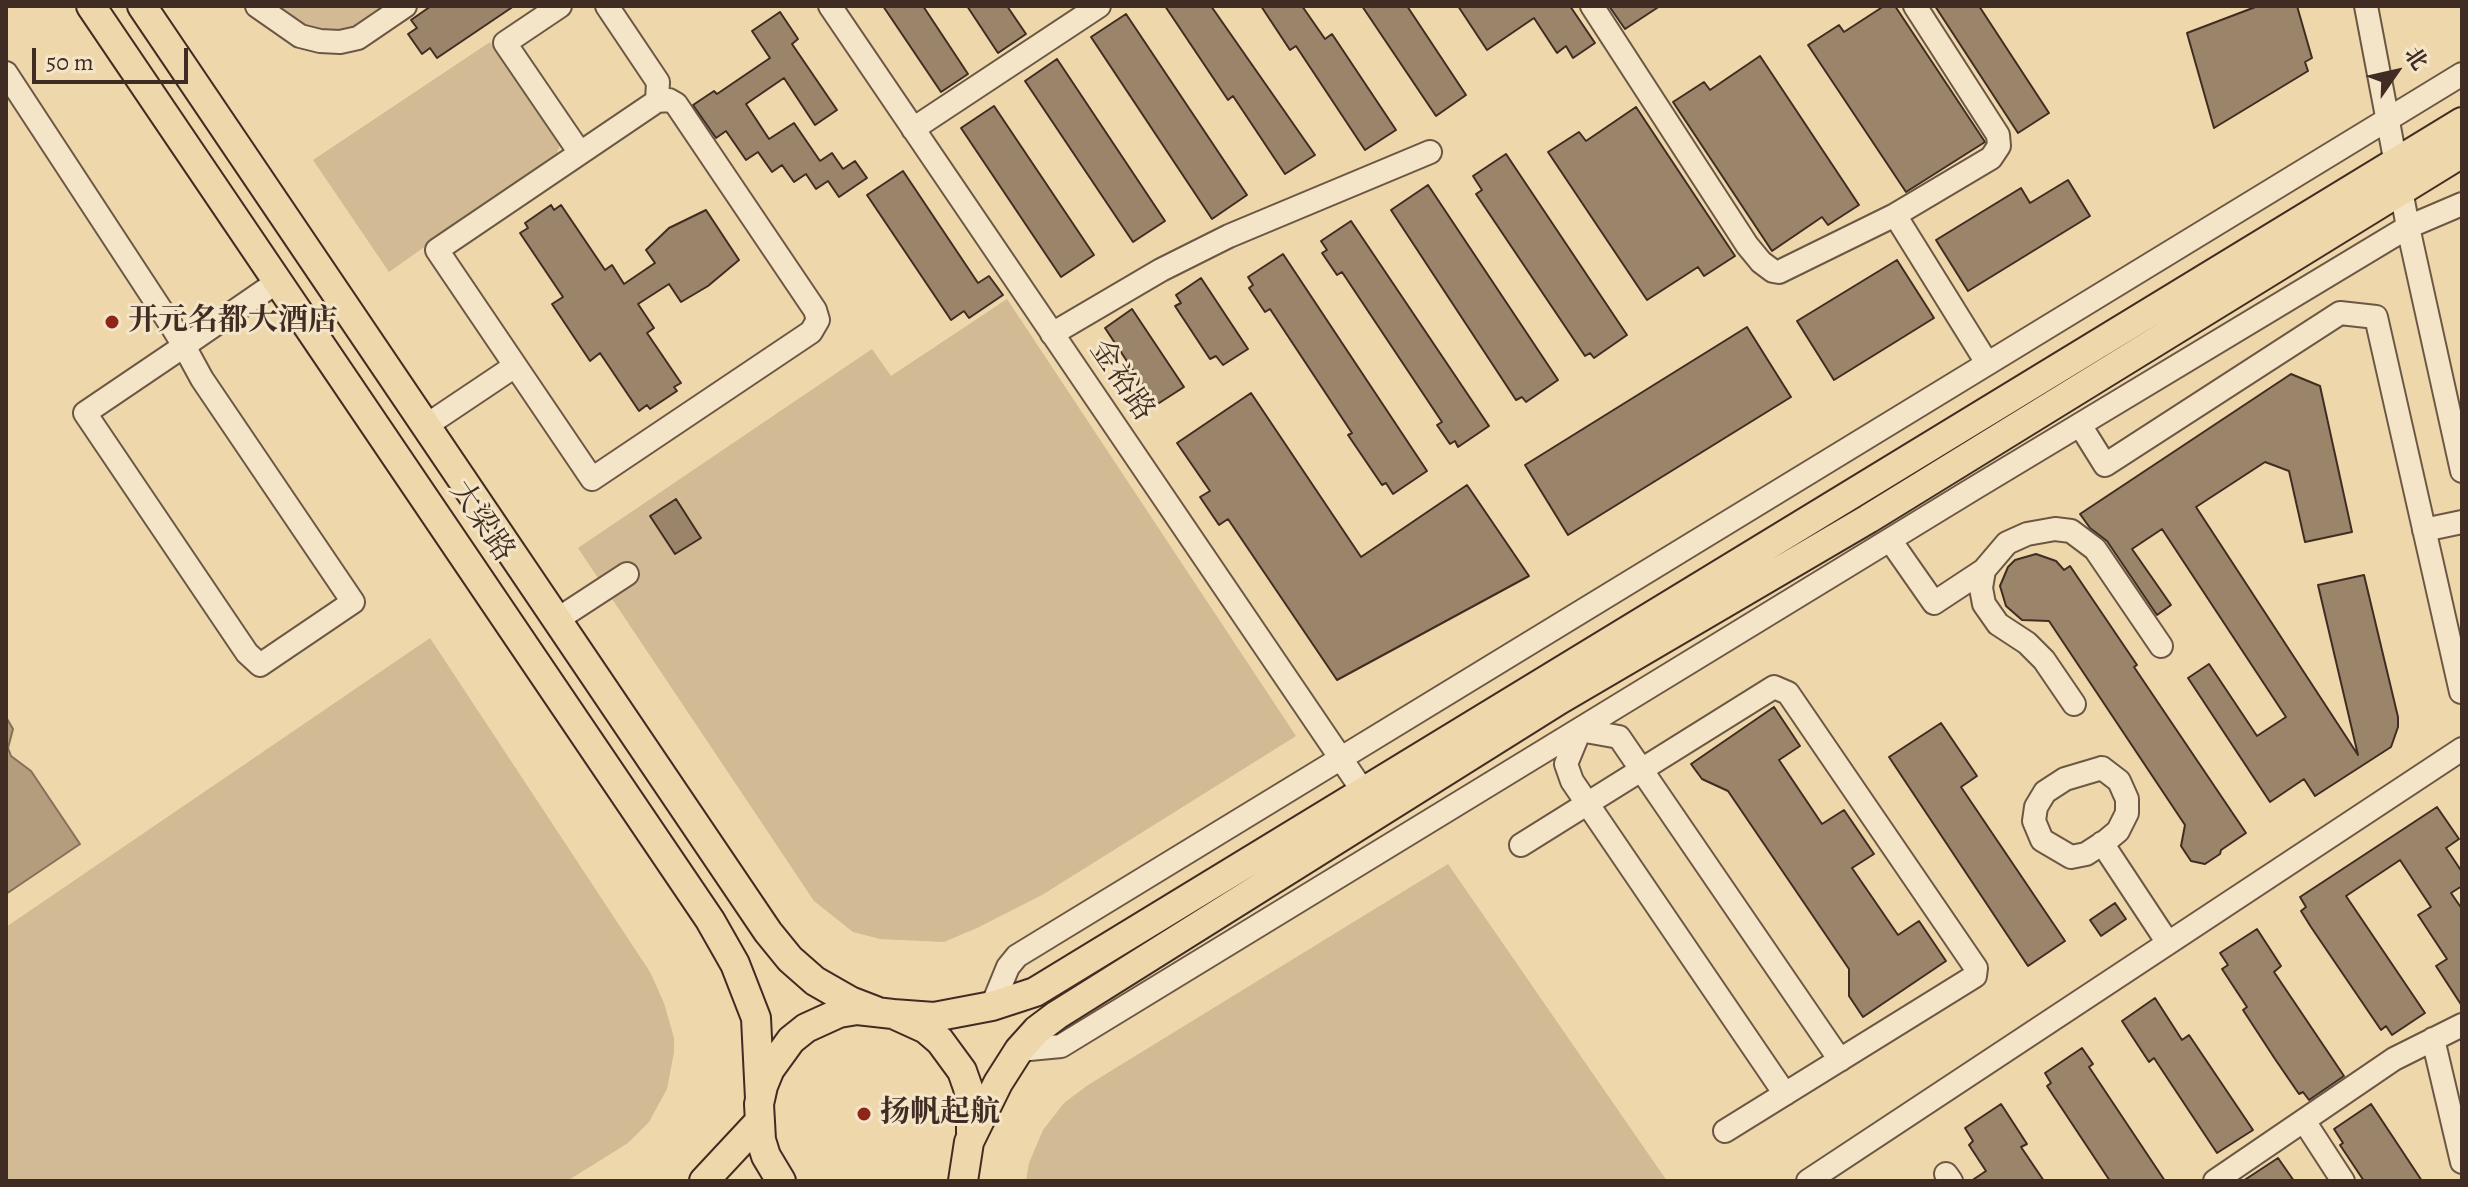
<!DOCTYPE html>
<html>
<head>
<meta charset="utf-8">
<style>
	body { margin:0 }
	#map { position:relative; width:2468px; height:1187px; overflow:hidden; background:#eed7ab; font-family:Alegreya,"Noto Serif SC",serif }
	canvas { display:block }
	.frame { position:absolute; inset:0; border:8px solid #412c23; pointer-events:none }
	.north { position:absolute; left:2356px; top:32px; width:80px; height:80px; -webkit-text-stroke:6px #f4e5c8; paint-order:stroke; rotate:56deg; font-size:22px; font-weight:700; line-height:32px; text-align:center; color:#412c23 }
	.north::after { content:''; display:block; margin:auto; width:28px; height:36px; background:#412c23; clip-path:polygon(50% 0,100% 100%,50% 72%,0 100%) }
	.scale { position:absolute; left:32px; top:48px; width:156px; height:36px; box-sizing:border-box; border:4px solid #412c23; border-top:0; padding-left:10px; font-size:24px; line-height:28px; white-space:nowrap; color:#412c23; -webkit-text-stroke:6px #f4e5c8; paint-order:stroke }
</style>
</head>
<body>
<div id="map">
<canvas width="2468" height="1187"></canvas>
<div class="frame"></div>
<div class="north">北</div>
<div class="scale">50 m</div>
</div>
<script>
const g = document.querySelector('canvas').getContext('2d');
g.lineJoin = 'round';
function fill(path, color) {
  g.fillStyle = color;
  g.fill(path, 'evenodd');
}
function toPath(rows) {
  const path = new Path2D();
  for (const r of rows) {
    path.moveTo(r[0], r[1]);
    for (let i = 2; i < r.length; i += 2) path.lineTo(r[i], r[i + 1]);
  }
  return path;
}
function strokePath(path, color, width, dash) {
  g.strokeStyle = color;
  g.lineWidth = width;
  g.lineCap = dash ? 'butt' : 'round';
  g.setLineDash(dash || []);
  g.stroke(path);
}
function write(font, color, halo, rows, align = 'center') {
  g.font = font + ' Alegreya,"Noto Serif SC",serif';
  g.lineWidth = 6;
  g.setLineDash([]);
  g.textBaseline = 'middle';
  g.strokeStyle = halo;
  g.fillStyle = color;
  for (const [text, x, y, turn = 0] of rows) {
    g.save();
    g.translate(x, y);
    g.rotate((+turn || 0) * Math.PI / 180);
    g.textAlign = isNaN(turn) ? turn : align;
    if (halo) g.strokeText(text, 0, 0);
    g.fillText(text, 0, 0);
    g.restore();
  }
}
const green = toPath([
	[270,6,393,6,366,26,322,36],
	[490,42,560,145,557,153,389,272,313,160],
	[1007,299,1296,736,1042,895,977,928,944,942,880,939,853,932,814,901,578,548,872,349,891,376],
	[430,638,650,972,664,1003,674,1038,674,1052,667,1089,649,1122,628,1143,567,1181,6,1181,6,927],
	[1448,864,1667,1181,1026,1181,1029,1163,1043,1130,1064,1103,1088,1085]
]);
const water = toPath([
	[6,717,13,729,8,748,11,756,31,771,80,844,6,894,6,717]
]);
const building = toPath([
	[431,6,514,6,437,58,430,48,422,54,408,34,417,28,411,20,431,6],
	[883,6,923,6,968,74,941,92,883,6],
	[967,6,1007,6,1026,34,998,53,967,6],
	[1165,6,1211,6,1315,155,1285,174,1233,96,1228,100,1165,6],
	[1261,6,1302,6,1325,39,1332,34,1396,130,1365,150,1296,46,1290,50,1261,6],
	[1362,6,1407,6,1466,95,1436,116,1362,6],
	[1458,6,1570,6,1595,43,1573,58,1566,46,1557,53,1534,18,1487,50,1458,6],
	[1609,6,1660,6,1625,29,1609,6],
	[1884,6,1895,6,1985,142,1906,192,1808,45,1839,25,1844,32,1884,6],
	[1935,6,1979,6,2049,113,2018,133,1935,6],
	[2258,6,2297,6,2312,58,2305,62,2308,71,2214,128,2187,33,2258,6],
	[780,12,798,39,792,44,837,110,815,125,784,78,746,104,769,139,794,123,820,161,832,153,843,169,855,161,867,178,839,197,828,181,816,189,806,174,794,182,782,165,772,172,758,152,746,160,726,131,716,138,693,105,714,91,717,94,770,58,752,31,780,12],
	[1126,14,1247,195,1212,219,1091,37,1126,14],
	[1760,56,1859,205,1828,225,1822,217,1772,251,1673,102,1704,82,1710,90,1760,56],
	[1057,59,1165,221,1133,242,1025,81,1057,59],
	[994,106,1094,255,1061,277,961,128,994,106],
	[1636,107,1735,256,1704,276,1698,267,1647,300,1548,152,1579,132,1586,141,1636,107],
	[1506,154,1627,335,1594,358,1590,353,1585,356,1476,194,1482,190,1473,176,1506,154],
	[903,171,978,283,989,276,1003,295,969,318,964,311,951,320,867,195,903,171],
	[2068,180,2090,216,1968,291,1936,240,2021,188,2030,203,2068,180],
	[1428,185,1558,380,1526,402,1522,397,1516,400,1391,210,1428,185],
	[551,205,554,210,561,205,605,270,612,265,624,284,655,263,646,250,669,228,706,210,739,260,708,286,681,302,669,284,638,304,654,328,647,333,681,383,674,387,677,391,650,409,647,405,639,411,600,353,590,361,552,304,563,297,520,233,528,228,525,223,551,205],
	[1351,221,1489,426,1458,447,1455,441,1450,444,1437,425,1442,422,1342,272,1337,275,1322,253,1327,250,1321,241,1351,221],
	[1283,254,1427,471,1393,494,1386,483,1382,485,1348,435,1352,433,1270,309,1265,312,1249,288,1253,285,1248,277,1283,254],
	[1897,260,1934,318,1834,380,1797,321,1897,260],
	[1201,278,1248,349,1223,365,1216,356,1210,359,1175,306,1181,303,1176,295,1201,278],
	[1132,309,1184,387,1156,405,1105,328,1132,309],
	[1747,327,1791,397,1568,535,1525,465,1747,327],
	[2291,374,2320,386,2352,532,2305,542,2289,471,2265,462,2196,507,2358,755,2318,585,2364,575,2398,717,2398,727,2391,747,2315,796,2304,779,2270,802,2188,678,2209,664,2257,736,2286,717,2162,529,2132,549,2171,605,2157,615,2107,541,2090,528,2080,514,2291,374],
	[1251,393,1361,557,1467,485,1529,576,1337,680,1228,519,1219,525,1200,497,1210,491,1177,443,1251,393],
	[676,499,701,538,675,554,650,516,676,499],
	[2036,554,2056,561,2064,570,2070,566,2137,665,2134,667,2246,833,2221,850,2220,854,2205,864,2191,861,2181,846,2185,825,2049,621,2022,620,2006,606,2000,586,2008,567,2015,560,2036,554],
	[1774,707,1800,746,1779,760,1822,824,1844,810,1874,854,1852,868,1898,935,1919,921,1946,961,1863,1017,1849,996,1849,969,1728,791,1702,779,1691,764,1774,707],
	[1941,723,1977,776,1961,787,2065,941,2028,966,1889,757,1941,723],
	[2437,807,2459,839,2446,848,2462,872,2462,886,2451,893,2462,909,2462,1006,2436,966,2447,959,2418,915,2431,907,2400,860,2346,896,2425,1013,2392,1035,2386,1026,2381,1030,2311,927,2301,911,2306,907,2300,897,2437,807],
	[2115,903,2126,919,2101,936,2090,920,2115,903],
	[2257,929,2281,966,2274,972,2344,1076,2309,1100,2303,1092,2299,1094,2275,1059,2243,1010,2247,1007,2222,969,2228,965,2220,953,2257,929],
	[2155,998,2182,1040,2189,1035,2253,1130,2217,1153,2154,1058,2149,1062,2122,1021,2155,998],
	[2082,1048,2093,1064,2089,1067,2165,1181,2110,1181,2047,1086,2051,1083,2045,1073,2082,1048],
	[2001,1104,2027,1144,2021,1147,2044,1181,1971,1181,1986,1171,1969,1145,1973,1141,1965,1128,2001,1104],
	[2371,1104,2422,1181,2364,1181,2340,1145,2343,1143,2334,1129,2371,1104],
	[2278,1158,2294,1181,2243,1181,2278,1158]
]);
const minor = toPath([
	[257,6,300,36,320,41,340,42,358,38,405,6],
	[560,6,505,43,580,153],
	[607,6,658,82,657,101],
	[830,6,1363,791],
	[1592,6,1747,245,1761,262,1773,271,1779,272,1895,215,1991,158,1999,146,1998,135,1915,6],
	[2366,6,2408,227,2462,471],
	[6,73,173,328,184,346,202,379,353,602,260,665,247,653,85,413,184,346,277,282],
	[669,100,676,104,815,310,818,320,811,332,592,479,437,250,657,101,669,100],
	[913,129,1099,6],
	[1895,215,1987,363],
	[1052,334,1161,270,1229,236,1430,152],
	[427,425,515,366],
	[2080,425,2105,465,2340,313,2376,317,2461,692],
	[2424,530,2462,522],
	[1890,540,1934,603,1984,570,2007,543,2027,534,2055,529,2071,531,2095,549,2161,646],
	[1984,570,1981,588,1984,604,1998,624,2027,643,2044,660,2074,704],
	[558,619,627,574],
	[2102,768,2119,781,2127,799,2127,813,2118,831,2106,841,2086,854,2071,857,2042,840,2034,821,2036,807,2045,792,2065,779,2102,768],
	[2102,843,2168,943],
	[1521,845,1774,687,1788,693,1976,968,1975,976,1725,1131],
	[992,1006,1008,967,1017,956,2462,74],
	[2433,1039,2462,1162],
	[1019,1050,1061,1046,1973,489,2408,227,2462,204],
	[1785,1094,1572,781,1566,764,1580,730,1619,737,1840,1060],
	[2304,1121,2343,1181],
	[1946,1174,1951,1181],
	[1808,1181,2462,749],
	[2215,1181,2394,1059,2462,1025]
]);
const major = toPath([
	[91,6,710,920,735,964,756,1018,760,1099],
	[142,6,768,932,790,959,815,981,850,1001,876,1011],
	[893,1014,934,1017,992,1006,1035,992,2462,122],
	[704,1181,759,1122],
	[781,1181,766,1156,761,1140,759,1104,763,1086,770,1069,791,1040,806,1028,839,1013,857,1010,893,1014,926,1029,940,1041,962,1071,968,1088,971,1106,971,1133],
	[963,1181,969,1142,998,1083,1019,1050,1037,1030,1057,1015,1559,700,1868,519,2462,153]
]);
const markers = [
	[112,322,8,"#8f2418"],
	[864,1114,8,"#8f2418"]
];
const poiNames = [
	["开元名都大酒店",128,322],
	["扬帆起航",880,1114]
];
const streetNames = [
	["金裕路",1121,381,56],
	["大梁路",481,522,56]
];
fill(green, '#d1ba94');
fill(water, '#b39d7d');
strokePath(water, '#857059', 2);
fill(building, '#9b856a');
strokePath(building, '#412c23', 2);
strokePath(minor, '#6c5745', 26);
strokePath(major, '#412c23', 32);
strokePath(minor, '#f4e5c8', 22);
strokePath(major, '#eed7ab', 28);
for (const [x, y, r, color] of markers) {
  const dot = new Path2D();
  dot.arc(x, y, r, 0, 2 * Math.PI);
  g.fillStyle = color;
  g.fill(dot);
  strokePath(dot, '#f4e5c8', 3);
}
write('bold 30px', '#412c23', '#f4e5c8', poiNames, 'left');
write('30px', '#412c23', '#f4e5c8', streetNames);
</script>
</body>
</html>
